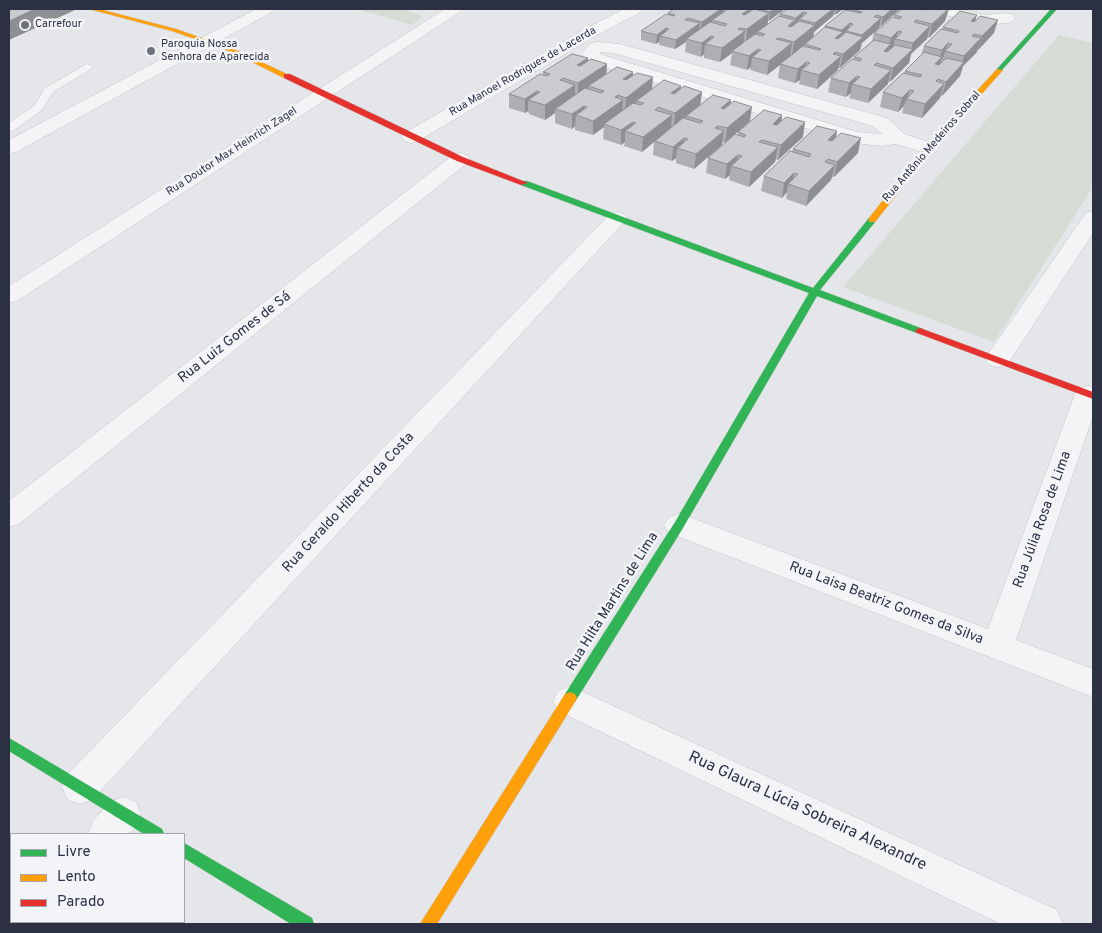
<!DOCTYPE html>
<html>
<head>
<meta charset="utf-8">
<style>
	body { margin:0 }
	#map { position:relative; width:1102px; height:933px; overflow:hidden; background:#e5e6e9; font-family:Overpass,sans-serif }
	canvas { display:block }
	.frame { position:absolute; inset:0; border:10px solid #2c3043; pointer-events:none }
	.legend { position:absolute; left:10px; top:833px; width:175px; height:90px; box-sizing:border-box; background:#f3f4f8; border:1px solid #a3a6b0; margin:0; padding:6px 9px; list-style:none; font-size:15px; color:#2c3043 }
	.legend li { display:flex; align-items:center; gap:10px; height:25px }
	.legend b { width:25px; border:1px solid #a3a6b0 }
</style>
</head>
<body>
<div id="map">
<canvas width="1102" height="933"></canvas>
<div class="frame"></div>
<ul class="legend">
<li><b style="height:6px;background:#30b455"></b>Livre</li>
<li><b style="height:6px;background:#ff9f0a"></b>Lento</li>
<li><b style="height:6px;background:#e5322d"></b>Parado</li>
</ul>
</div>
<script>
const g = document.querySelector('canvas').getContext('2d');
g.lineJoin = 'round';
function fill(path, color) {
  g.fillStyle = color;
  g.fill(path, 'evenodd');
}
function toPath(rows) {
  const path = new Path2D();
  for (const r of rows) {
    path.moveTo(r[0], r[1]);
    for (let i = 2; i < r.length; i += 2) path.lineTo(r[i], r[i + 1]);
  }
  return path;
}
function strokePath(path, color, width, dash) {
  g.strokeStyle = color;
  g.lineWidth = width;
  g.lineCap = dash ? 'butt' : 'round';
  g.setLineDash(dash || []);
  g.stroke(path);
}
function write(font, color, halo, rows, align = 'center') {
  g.font = font + ' Overpass,sans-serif';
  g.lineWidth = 5;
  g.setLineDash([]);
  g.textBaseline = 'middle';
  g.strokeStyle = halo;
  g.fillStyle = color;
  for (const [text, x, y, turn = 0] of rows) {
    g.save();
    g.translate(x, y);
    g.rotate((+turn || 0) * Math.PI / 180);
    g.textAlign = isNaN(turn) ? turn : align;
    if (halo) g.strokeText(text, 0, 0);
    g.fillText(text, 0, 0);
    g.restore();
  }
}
const green = toPath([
	[367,9,401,9,423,16,412,25,364,11],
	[1059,35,1093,43,1093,187,994,342,843,287]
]);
const lane = toPath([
	[87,64,91,65,92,67,91,69,53,92,42,110,13,131,9,131,9,123,34,106,45,88,87,64]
]);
const street = toPath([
	[256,9,275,9,272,12,16,152,9,154,9,140,256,9],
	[445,9,463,9,460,12,17,301,9,303,9,286,445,9],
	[624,9,644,9,641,12,597,35,418,141,411,143,404,141,402,137,404,133,585,29,624,9],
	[931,9,958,9,985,15,1007,13,1013,15,1015,18,1013,21,1007,23,985,25,934,12,931,9],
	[597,42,620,44,887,118,904,134,936,144,939,148,936,152,929,154,896,144,881,146,855,143,594,64,585,60,582,52,591,43,597,42],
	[601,52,613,53,873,126,882,134,857,132,606,56,599,53,601,52],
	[460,153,467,155,470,159,467,163,19,524,9,527,9,501,453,155,460,153],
	[1093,211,1093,233,1007,365,998,367,989,365,986,359,989,353,1086,213,1093,211],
	[617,212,624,214,628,218,624,222,93,799,80,804,67,799,62,787,67,775,610,214,617,212],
	[1088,386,1093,387,1093,416,1016,640,1093,669,1093,697,669,533,664,525,669,517,679,514,689,517,988,629,1075,394,1079,388,1088,386],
	[570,686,1057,910,1063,924,1001,924,558,711,553,701,558,691,570,686],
	[123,797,136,802,141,814,136,826,129,834,88,834,93,821,110,802,123,797],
	[11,919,11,922,51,922,50,924,9,924,11,919]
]);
const fast = toPath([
	[1051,9,1057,9,1001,71,997,71,997,69,1051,9],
	[521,181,527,181,813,288,869,218,875,218,875,222,820,290,923,329,925,331,923,333,917,333,817,296,683,528,575,702,570,704,565,702,563,698,565,694,675,522,809,293,521,185,521,181],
	[9,738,162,829,164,834,144,834,9,751,9,738],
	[184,843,312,918,314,924,291,924,184,858,184,843]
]);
const slow = toPath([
	[89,9,99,9,176,29,236,50,291,76,284,78,232,52,172,31,89,9],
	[997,69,1003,70,932,150,875,222,869,222,869,218,926,146,997,69],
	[570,692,575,694,577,698,575,702,437,924,420,924,565,694,570,692]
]);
const jam = toPath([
	[284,74,290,74,463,157,528,183,521,185,457,161,284,78,284,74],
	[920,328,1093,392,1093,399,917,333,915,331,917,329,920,328]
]);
const wall = toPath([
	[674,9,726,9,724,9,724,12,728,9,785,9,768,21,768,24,779,16,780,14,787,9,843,9,835,15,834,14,833,16,814,32,813,38,825,28,825,26,847,10,847,9,899,9,899,10,881,26,880,26,879,28,862,43,860,50,840,68,838,68,838,70,817,89,799,84,800,80,795,83,778,78,780,65,767,75,750,70,751,67,747,70,730,65,732,53,720,62,704,58,704,54,701,57,685,52,686,42,675,49,659,45,659,42,656,44,641,40,641,31,668,15,668,13],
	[894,15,945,21,929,38,928,37,927,39,911,54,909,63,890,82,889,81,888,84,868,103,849,98,851,93,846,97,828,92,831,78,853,60,854,57,872,41,874,33,894,17],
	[977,15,975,21,994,33,978,50,977,50,977,52,963,66,960,76,942,96,941,95,940,98,922,118,902,113,904,106,898,112,880,107,883,92,904,73,905,71,921,55,924,46,942,29,943,27],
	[588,58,588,61,607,64,606,74,633,75,652,89,681,86,681,89,702,92,700,105,731,100,730,104,750,121,725,143,722,142,722,145,694,169,676,163,676,158,672,161,653,155,654,142,642,152,624,146,625,142,621,145,603,139,604,127,593,135,575,130,575,126,572,129,555,123,555,113,545,120,529,114,528,111,525,113,509,108,509,94,543,75,543,72],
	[782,115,782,120,803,137,778,160,776,159,775,162,749,187,729,180,730,175,725,179,706,173,708,158,738,135,738,132],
	[837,131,836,138,858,153,834,177,832,177,831,180,806,206,786,199,787,192,782,198,761,191,764,176,792,152,793,149]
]);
const shadedWall = toPath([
	[35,9,74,9,75,10,9,40,9,21],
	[721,9,724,9,724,15,712,20,712,23,701,31,702,22],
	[750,9,748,21,742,14],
	[774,9,785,9,769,21,770,12],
	[833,9,835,9,833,16,814,32,813,38,792,55,794,42,815,25,815,23],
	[837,9,843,9,835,15],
	[892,9,899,9,899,10,881,26,883,17],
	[949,9,945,21,929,38,932,24],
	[803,12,802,20,799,19,798,24,794,27,796,18],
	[769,13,767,26,757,32,757,34,746,43,747,29],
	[977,15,973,28,971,21],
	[881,18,879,28,862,43,860,50,840,68,843,54,862,38,862,35],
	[795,20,793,33,788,26],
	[998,20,994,33,978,50,982,36],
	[700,23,699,33,686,39,686,42,675,49,676,40],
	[850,23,848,31,846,31,845,35,832,52,835,38,842,33,842,30],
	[930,26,927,39,911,54,909,63,890,82,893,68,910,51,913,43],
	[666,28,666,37,660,36,659,42,656,44,657,35],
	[740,28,739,35,745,31,743,45,732,51,732,53,720,62,722,48,738,29],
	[898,31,896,39,895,39,893,47,888,58,884,51,889,46,891,38],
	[711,36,710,45,705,44,704,54,701,57,702,43],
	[981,38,977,52,963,66,960,76,942,96,946,82,961,66,964,56],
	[792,43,790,57,767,75,769,61],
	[948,43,943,58,941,60,939,71,935,64,939,60,942,50],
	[758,49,757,58,752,57,751,67,747,70,749,56],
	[835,52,833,63,841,56,838,70,817,89,819,75,833,54],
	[588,58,587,72,577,65],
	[806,62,805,71,801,70,800,80,795,83,798,69],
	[607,64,606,78,588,86,588,90,578,97,578,83],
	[891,70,888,84,868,103,871,89],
	[633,72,633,86,623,79],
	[857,76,855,85,852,84,851,93,846,97,849,83],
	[653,77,652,91,636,101,636,103,625,112,626,98],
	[944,84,940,98,922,118,925,104],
	[575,85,575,99,555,109,555,113,545,120,545,105],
	[681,86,680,100,671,93],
	[910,90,907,99,906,99,904,106,898,112,902,98],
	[537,91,537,103,528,100,528,111,525,113,525,99],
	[702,92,700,106,686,116,686,117,674,127,675,113],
	[618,95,617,103,623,100,622,114,604,124,604,127,593,135,593,121,615,97],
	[731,100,729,114,721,108],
	[584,106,584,118,576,115,575,126,572,129,572,114],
	[752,107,750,121,725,143,727,128],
	[672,115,671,129,655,141,654,142,642,152,643,137],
	[782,115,780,130,773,124],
	[633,122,632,134,625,131,625,142,621,145,621,130],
	[805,122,803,137,778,160,781,145],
	[718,126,717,137,724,131,722,145,694,169,696,154,715,128],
	[837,131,834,146,828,140],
	[684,138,683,150,677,148,676,158,672,161,673,147],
	[861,138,858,153,834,177,837,162],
	[778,147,775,162,749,187,751,172],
	[738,155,736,167,731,166,730,175,725,179,727,164],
	[835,165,831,180,806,206,809,191],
	[794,173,792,185,788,184,787,192,782,198,784,183]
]);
const building = toPath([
	[9,9,35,9,9,21,9,9],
	[674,9,721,9,702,22,688,18,685,20,700,23,676,40,660,36,669,29,666,28,657,35,641,31,666,14,673,16,675,15,668,13,674,9],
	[728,9,750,9,742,14,745,15,754,9,769,13,747,29,740,28,738,29,745,31,722,48,705,44,714,37,711,36,702,43,686,39,710,22,725,26,727,24,712,20,728,9],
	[759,9,774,9,770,12,759,9],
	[787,9,833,9,815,23,799,19,807,13,803,12,796,18,780,14,787,9],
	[850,9,892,9,883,17,876,15,874,17,881,18,862,35,846,31,853,24,850,23,842,30,825,26,845,10,860,13,862,12,850,9],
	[902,9,923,9,922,9,926,10,927,9,948,9,932,24,916,20,914,22,930,26,913,43,895,39,902,32,898,31,891,38,874,33,893,17,900,19,902,17,894,15,902,9],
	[960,11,977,15,971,21,974,22,980,16,998,20,982,36,974,34,972,36,981,38,964,56,945,51,952,44,948,43,942,50,924,46,941,29,958,33,959,31,943,27,960,11],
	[779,16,795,20,788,26,791,27,799,21,815,25,794,42,779,38,776,39,792,43,769,61,752,57,761,50,758,49,749,56,732,51,755,34,763,36,765,34,757,32,779,16],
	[825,27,843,32,835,38,838,39,846,32,863,37,843,54,835,52,833,54,841,56,819,75,801,70,810,63,806,62,798,69,780,64,803,46,819,50,821,49,805,44,825,27],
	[874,40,891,44,884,51,887,52,895,45,913,49,893,68,877,63,874,65,891,70,871,89,852,84,860,77,857,76,849,83,831,78,852,59,860,61,862,59,854,57,874,40],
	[924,52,942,57,935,64,939,65,946,58,964,62,946,82,938,79,936,81,944,84,925,104,906,99,914,91,910,90,902,98,883,92,903,73,920,77,922,75,905,71,924,52],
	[572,54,588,58,577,65,580,66,591,59,607,64,578,83,563,78,560,80,575,85,545,105,528,100,540,92,537,91,525,99,509,94,540,74,547,76,550,74,543,72,572,54],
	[617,67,633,72,623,79,626,80,637,73,653,77,626,98,618,95,615,97,623,100,593,121,576,115,587,107,584,106,572,114,555,109,585,88,601,93,604,91,588,86,617,67],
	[664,80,681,86,671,93,674,94,684,86,702,92,675,113,658,107,655,110,672,115,643,137,625,131,636,123,633,122,621,130,604,124,633,103,641,105,644,103,636,101,664,80],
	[713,95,731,100,721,108,724,109,734,101,752,107,727,128,718,126,715,128,724,131,696,154,677,148,688,139,684,138,673,147,655,141,683,118,700,123,703,121,686,116,713,95],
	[764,110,782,115,773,124,777,125,786,117,805,122,781,145,762,140,759,142,778,147,751,172,731,166,742,156,738,155,727,164,708,158,735,134,744,137,746,135,738,132,764,110],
	[817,126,837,131,828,140,832,141,841,133,861,138,837,162,828,159,825,162,835,165,809,191,788,184,798,174,794,173,784,183,764,176,790,151,809,157,811,154,793,149,817,126]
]);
const markers = [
	[25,25,5,"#6d707d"],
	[151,51,5,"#6d707d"]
];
const farPoinames = [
	["Carrefour",35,25],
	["Paroquia Nossa",161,45],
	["Senhora de Aparecida",161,58]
];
const farStreetnames = [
	["Rua Manoel Rodrigues de Lacerda",523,72,-30],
	["Rua Antônio Medeiros Sobral",932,147,-49],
	["Rua Doutor Max Heinrich Zagel",232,152,-33]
];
const streetNames = [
	["Rua Luiz Gomes de Sá",235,338,-38],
	["Rua Geraldo Hiberto da Costa",349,503,-47],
	["Rua Júlia Rosa de Lima",1043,520,-70],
	["Rua Hilta Martins de Lima",613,602,-58],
	["Rua Laisa Beatriz Gomes da Silva",886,604,21]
];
const nearStreetnames = [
	["Rua Glaura Lúcia Sobreira Alexandre",807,812,25]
];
fill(green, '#d4dcd5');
strokePath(lane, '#c3c4c7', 1);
strokePath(street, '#c3c4c7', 1);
strokePath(fast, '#c3c4c7', 1);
strokePath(slow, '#c3c4c7', 1);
strokePath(jam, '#c3c4c7', 1);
fill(lane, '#f4f4f6');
fill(street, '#f4f4f6');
fill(fast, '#30b455');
fill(slow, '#ff9f0a');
fill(jam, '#e5322d');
fill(wall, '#afafb3');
fill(shadedWall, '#8e8f92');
fill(building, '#cbccd0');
strokePath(building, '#8e8f92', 1);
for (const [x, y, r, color] of markers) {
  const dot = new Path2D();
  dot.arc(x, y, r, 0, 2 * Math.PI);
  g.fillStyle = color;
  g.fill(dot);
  strokePath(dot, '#f3f4f8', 2);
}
write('11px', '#2c3043', '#f3f4f8', farPoinames, 'left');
write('11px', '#2c3043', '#f3f4f8', farStreetnames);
write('14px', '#2c3043', '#f3f4f8', streetNames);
write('16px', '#2c3043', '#f3f4f8', nearStreetnames);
</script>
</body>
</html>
